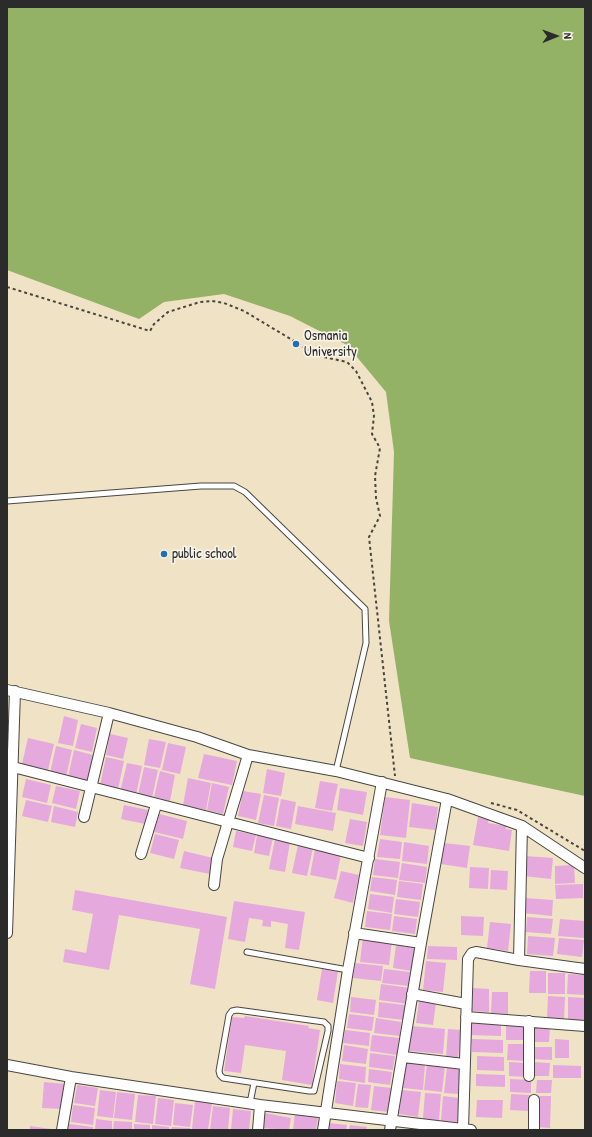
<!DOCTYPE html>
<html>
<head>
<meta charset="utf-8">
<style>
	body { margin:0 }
	#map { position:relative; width:592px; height:1137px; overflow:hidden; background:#f0e2c5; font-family:"Patrick Hand",sans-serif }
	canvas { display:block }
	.frame { position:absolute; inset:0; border:8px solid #2b2b2b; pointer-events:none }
	.north { position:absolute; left:536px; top:16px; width:40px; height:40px; -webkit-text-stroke:3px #f7f3e8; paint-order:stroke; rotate:89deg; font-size:11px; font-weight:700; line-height:16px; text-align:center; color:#2b2b2b }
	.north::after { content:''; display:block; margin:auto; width:14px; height:18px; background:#2b2b2b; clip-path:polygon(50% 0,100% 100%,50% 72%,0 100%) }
</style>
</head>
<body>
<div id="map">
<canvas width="592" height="1137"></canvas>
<div class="frame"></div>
<div class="north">N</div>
</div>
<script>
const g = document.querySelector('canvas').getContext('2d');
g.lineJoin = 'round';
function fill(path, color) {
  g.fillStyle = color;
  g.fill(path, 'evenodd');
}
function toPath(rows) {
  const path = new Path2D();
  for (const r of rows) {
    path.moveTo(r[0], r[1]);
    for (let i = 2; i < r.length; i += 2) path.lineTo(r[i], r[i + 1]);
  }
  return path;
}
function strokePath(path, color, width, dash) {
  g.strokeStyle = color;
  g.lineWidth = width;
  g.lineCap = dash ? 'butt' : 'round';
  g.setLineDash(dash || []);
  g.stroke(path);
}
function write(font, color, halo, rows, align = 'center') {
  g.font = font + ' "Patrick Hand",sans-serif';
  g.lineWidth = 3.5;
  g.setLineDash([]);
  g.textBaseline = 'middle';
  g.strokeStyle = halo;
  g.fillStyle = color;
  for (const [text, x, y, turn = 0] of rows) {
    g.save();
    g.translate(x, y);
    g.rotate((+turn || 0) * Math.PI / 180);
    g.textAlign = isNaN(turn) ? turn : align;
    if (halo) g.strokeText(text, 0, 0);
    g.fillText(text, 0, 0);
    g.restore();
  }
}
const forest = toPath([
	[7,7,585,7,585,796,410,758,389,621,394,452,386,392,347,345,290,316,224,294,164,302,139,319,7,270]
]);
const building = toPath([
	[64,716,78,720,73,746,58,743],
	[81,724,97,728,92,752,75,748],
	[110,734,128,738,123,759,106,755],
	[28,738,54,744,48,770,22,764],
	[149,739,166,742,160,768,144,765],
	[168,743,186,747,180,774,162,770],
	[56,746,72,750,66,777,50,773],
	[74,750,93,755,87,782,68,777],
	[204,754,237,761,232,785,198,778],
	[106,757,124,761,118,789,100,785],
	[127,763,142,766,136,795,120,792],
	[144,767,158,770,152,798,138,795],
	[267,769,285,773,281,796,263,793],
	[160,771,175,775,170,801,154,797],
	[188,778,211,783,206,810,183,805],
	[26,779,51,785,47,803,22,797],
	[320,781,338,784,332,811,315,808],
	[212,783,229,787,223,814,207,810],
	[56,786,80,791,76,809,52,803],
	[340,788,367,792,363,815,337,810],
	[243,791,261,794,256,820,238,816],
	[264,795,279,798,274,826,258,823],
	[385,797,410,800,406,838,380,835],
	[281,799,296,802,291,829,276,826],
	[26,800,52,806,48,822,22,816],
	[412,803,438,807,435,830,409,827],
	[124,805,148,810,145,824,121,819],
	[54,806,78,812,75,827,51,822],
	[298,806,336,813,333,831,295,824],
	[159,814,187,821,183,839,154,832],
	[478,817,489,819,488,823,506,826,506,829,512,830,509,851,473,845],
	[350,819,367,822,363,846,345,843],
	[236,831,256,835,252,851,233,847],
	[155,834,179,840,174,859,150,853],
	[257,835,273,838,269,856,254,853],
	[275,839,290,842,285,872,269,869],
	[380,839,402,842,400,859,377,857],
	[404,842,429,846,427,864,402,861],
	[444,843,470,846,467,868,441,864],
	[298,845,313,848,307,876,292,873],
	[315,849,341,854,336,880,310,875],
	[184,851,213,858,210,874,180,868],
	[525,856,553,858,551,879,523,876],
	[375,859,400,862,398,878,373,875],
	[402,863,427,867,425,883,399,880],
	[574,865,575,883,555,884,555,866],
	[470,867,489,868,488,889,469,888],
	[491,870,508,871,507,890,490,889],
	[341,871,359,875,353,903,334,898],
	[372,877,397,880,395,895,370,891],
	[399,881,423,884,421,900,397,897],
	[583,884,583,898,556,899,555,885],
	[75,890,227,917,215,989,190,984,200,929,119,915,109,970,63,962,65,949,86,953,93,914,72,910],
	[370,894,394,897,392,913,368,909],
	[525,898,553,900,552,916,523,913],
	[396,899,420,902,418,917,394,914],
	[234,901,305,912,299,950,285,948,288,924,271,921,271,927,262,926,263,920,249,918,245,942,228,939],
	[367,911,392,914,390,930,365,927],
	[394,916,417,919,415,934,392,931],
	[461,916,484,917,483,936,461,935],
	[527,917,553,919,551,934,526,932],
	[560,919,585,921,584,938,558,936],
	[490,922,511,924,508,951,487,948],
	[528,936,555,938,553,956,527,954],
	[363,937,392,941,389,965,360,962],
	[559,938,584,940,582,957,557,954],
	[396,945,415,948,412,971,393,968],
	[428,946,457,947,457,960,427,959],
	[426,961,446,963,443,992,423,990],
	[355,963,383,966,381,981,353,978],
	[322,969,338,971,333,1003,317,1000],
	[384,969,410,972,409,986,382,983],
	[530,971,546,971,546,993,529,993],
	[548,973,565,973,565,994,548,994],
	[568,974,585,975,585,995,567,994],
	[381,984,410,988,408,1004,379,1000],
	[473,988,489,989,489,1012,472,1011],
	[492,992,508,992,508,1014,491,1013],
	[548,996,565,997,564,1019,547,1018],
	[351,997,376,1000,374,1015,350,1012],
	[568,997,585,998,584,1020,568,1020],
	[419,1001,436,1003,433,1025,416,1023],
	[379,1002,405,1005,404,1020,378,1017],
	[349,1014,374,1017,372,1031,347,1028],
	[245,1016,309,1026,308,1028,320,1030,312,1085,282,1080,286,1051,245,1045,241,1073,224,1071,232,1017,244,1018],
	[376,1018,401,1022,400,1036,374,1033],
	[469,1022,501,1023,501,1036,469,1035],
	[506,1024,525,1025,524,1040,506,1040],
	[411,1026,445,1029,443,1054,409,1051],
	[531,1026,550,1027,549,1042,531,1042],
	[448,1029,461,1030,458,1059,446,1058],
	[345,1030,370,1033,369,1046,343,1043],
	[372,1035,399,1038,397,1055,370,1051],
	[472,1039,503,1040,503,1053,472,1052],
	[555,1039,569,1040,569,1058,555,1058],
	[508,1044,526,1044,526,1061,507,1060],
	[344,1045,368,1049,366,1064,342,1061],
	[531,1047,552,1047,552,1060,531,1059],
	[370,1053,395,1056,393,1070,369,1067],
	[477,1056,504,1057,504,1071,477,1070],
	[406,1062,425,1064,423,1090,403,1088],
	[509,1062,526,1063,526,1077,509,1076],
	[533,1062,550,1063,549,1076,532,1076],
	[340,1064,366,1067,365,1083,339,1079],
	[427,1064,445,1066,442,1092,424,1090],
	[553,1065,581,1066,581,1078,553,1078],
	[447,1067,460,1069,458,1094,444,1093],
	[369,1069,392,1072,390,1085,368,1082],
	[476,1074,505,1075,505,1087,476,1086],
	[510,1079,531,1080,531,1093,510,1092],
	[537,1080,552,1080,551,1093,536,1093],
	[337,1081,356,1083,353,1106,335,1103],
	[44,1082,65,1084,63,1109,42,1108],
	[358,1084,371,1085,368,1108,355,1107],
	[77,1085,98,1088,95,1106,74,1103],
	[374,1086,392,1088,389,1112,371,1110],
	[100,1090,116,1092,113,1118,97,1116],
	[402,1090,421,1092,418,1117,399,1114],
	[117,1092,135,1094,132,1120,114,1118],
	[425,1093,441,1094,439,1120,423,1119],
	[511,1094,530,1095,529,1111,510,1110],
	[138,1095,156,1096,153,1124,135,1122],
	[443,1096,459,1098,457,1122,441,1121],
	[538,1096,551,1096,550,1128,537,1127],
	[158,1098,174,1100,171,1126,155,1124],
	[477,1100,503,1100,502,1118,476,1117],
	[195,1101,212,1103,208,1130,192,1129],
	[175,1103,193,1105,190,1127,173,1125],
	[73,1105,95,1108,93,1125,71,1122],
	[213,1106,230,1108,228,1130,210,1130],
	[233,1109,251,1111,249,1130,231,1130],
	[265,1113,291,1118,289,1130,262,1128],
	[295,1113,318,1117,316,1130,293,1130],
	[96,1119,112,1121,112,1130,95,1130],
	[114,1121,132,1122,132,1130,113,1130],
	[329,1123,347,1125,346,1130,328,1130],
	[69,1124,93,1127,93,1130,68,1130],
	[134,1124,150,1125,150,1130,134,1130],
	[152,1125,169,1127,169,1130,152,1130],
	[350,1125,367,1127,366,1130,349,1130],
	[30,1126,51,1129,51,1130,30,1130],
	[172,1127,190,1128,190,1130,171,1130]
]);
const path = toPath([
	[7,287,150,331,154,324,168,312,200,302,212,301,224,303,244,311,319,356,347,362,356,371,372,402,374,416,372,434,380,448,375,476,376,498,380,516,369,537,395,776],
	[491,803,517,810,585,851]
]);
const service = toPath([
	[7,501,201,486,234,486,245,492,365,609,366,643,336,771],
	[247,952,348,970],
	[237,1010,324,1022,328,1026,328,1031,314,1091,309,1091,223,1078,220,1075,219,1071,229,1015,232,1011,237,1010],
	[250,1103,254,1083]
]);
const minor = toPath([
	[7,690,109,713,197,737,248,755,336,771,447,799,522,826,585,868],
	[13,767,369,858],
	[84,817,109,713],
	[522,826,519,960,585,969],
	[141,854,156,805],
	[214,885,217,859,248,755],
	[7,933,15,691],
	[354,933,421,943],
	[412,994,466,1004],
	[466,1017,585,1026],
	[403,1057,464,1064],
	[7,1065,71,1077,260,1105,471,1130],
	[529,1076,529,1021],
	[463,1129,468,959,472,953,476,952,519,960],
	[62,1130,71,1077],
	[258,1130,260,1105],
	[323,1130,348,970,382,782],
	[390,1130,421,943,447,799],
	[534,1130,534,1100]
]);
const markers = [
	[296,344,4,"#1f6fb2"],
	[164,554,4,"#1f6fb2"]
];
const poiNames = [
	["Osmania",304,336],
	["University",304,352],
	["public school",172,554]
];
fill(forest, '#93b266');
fill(building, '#e6a9dd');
strokePath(service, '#494642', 7);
strokePath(minor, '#494642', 12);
strokePath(path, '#494642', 2, [3, 3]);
strokePath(service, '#fff', 5);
strokePath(minor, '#fff', 10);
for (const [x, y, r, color] of markers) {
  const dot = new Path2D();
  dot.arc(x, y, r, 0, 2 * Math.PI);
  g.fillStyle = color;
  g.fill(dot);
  strokePath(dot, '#f7f3e8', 1.5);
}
write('14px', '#2b2b2b', '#f7f3e8', poiNames, 'left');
</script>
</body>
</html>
